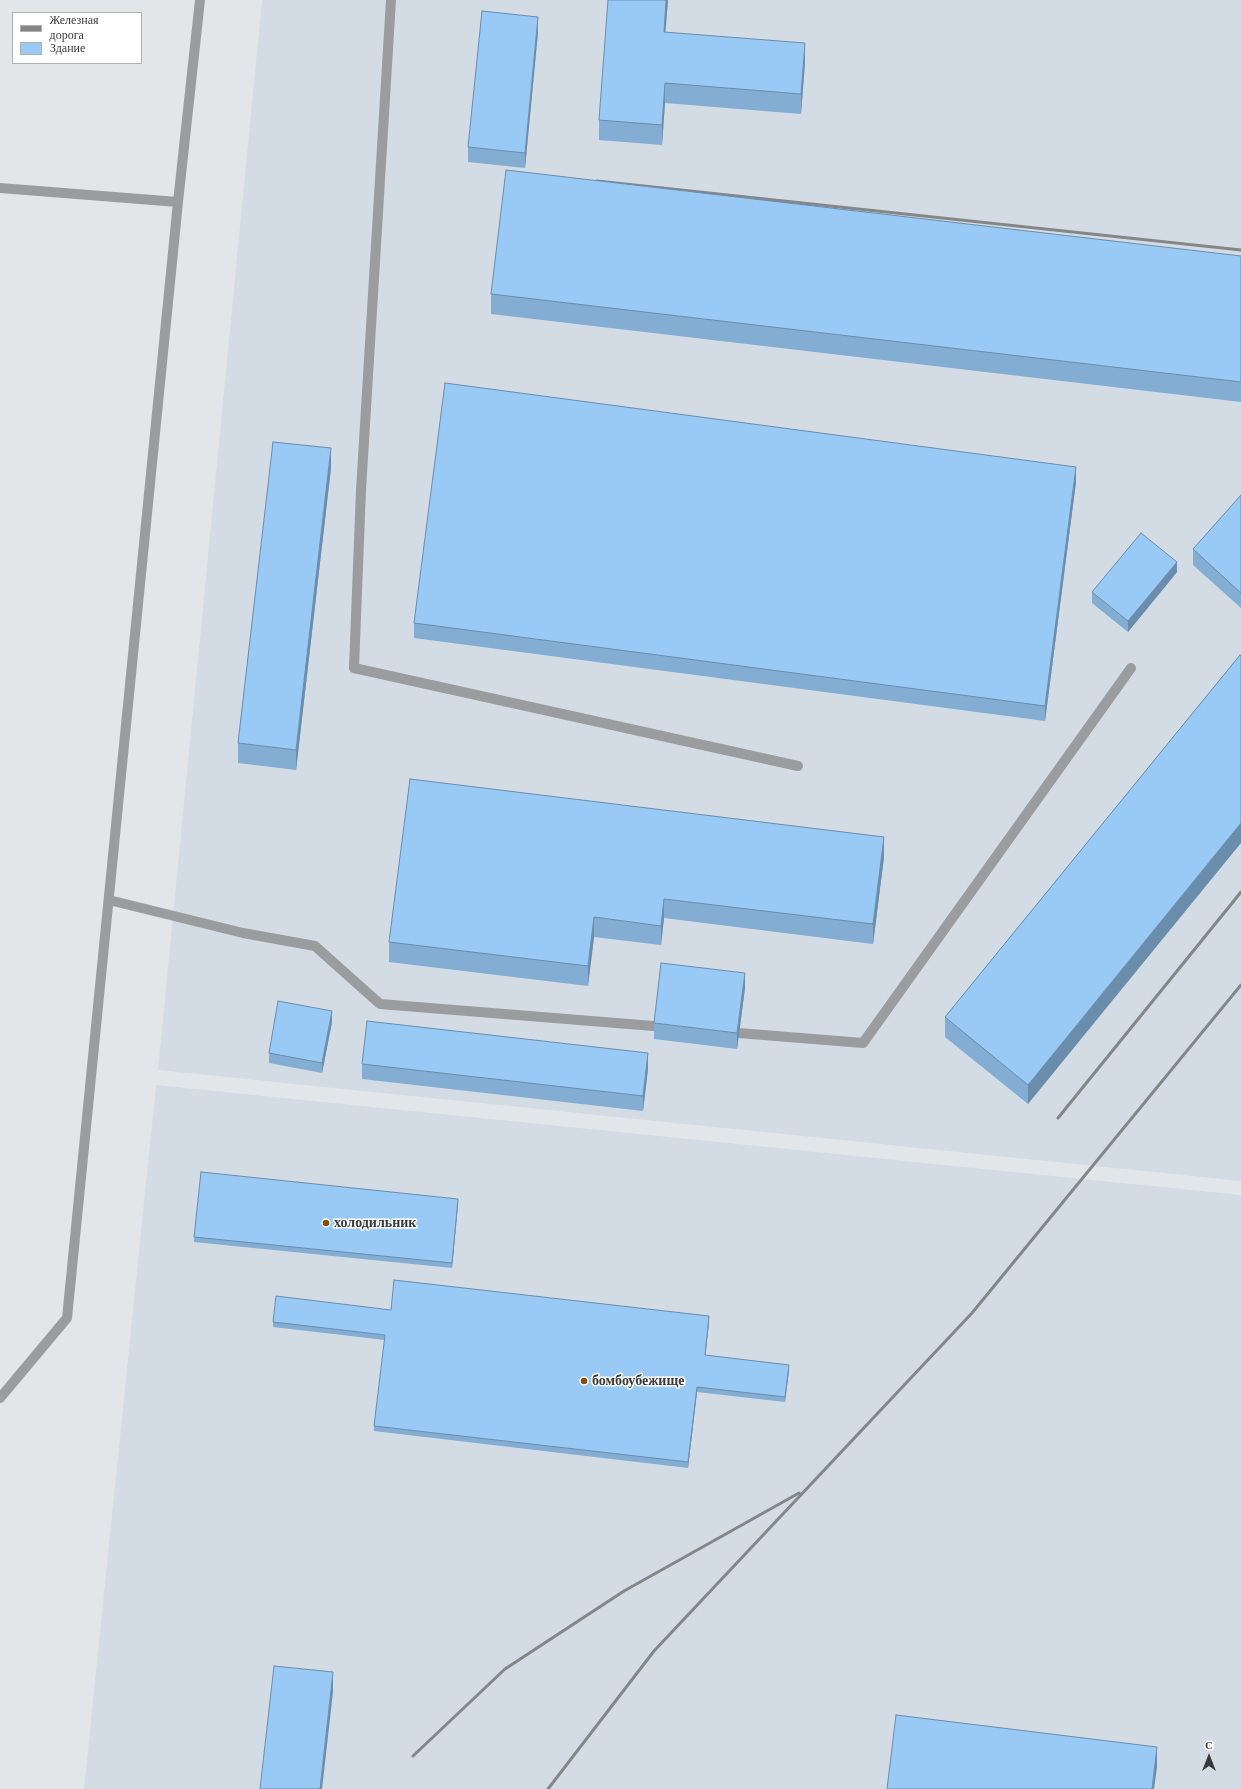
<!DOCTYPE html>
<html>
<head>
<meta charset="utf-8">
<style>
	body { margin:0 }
	#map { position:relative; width:1241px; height:1789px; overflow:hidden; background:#e3e6e9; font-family:Georgia,serif }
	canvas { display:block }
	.legend { position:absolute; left:12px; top:12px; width:130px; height:52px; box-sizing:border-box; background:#fff; border:1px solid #afb0b0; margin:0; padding:5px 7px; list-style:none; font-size:12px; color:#38393a }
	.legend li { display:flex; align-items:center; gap:8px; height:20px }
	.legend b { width:20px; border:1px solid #afb0b0 }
	.north { position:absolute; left:1189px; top:1737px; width:40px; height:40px; -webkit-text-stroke:3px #fff; paint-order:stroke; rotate:0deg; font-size:11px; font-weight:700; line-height:16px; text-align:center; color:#38393a }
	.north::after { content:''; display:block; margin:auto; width:14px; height:18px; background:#38393a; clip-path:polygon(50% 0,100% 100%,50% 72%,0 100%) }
</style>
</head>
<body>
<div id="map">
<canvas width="1241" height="1789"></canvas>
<ul class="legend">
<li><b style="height:5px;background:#848688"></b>Железная дорога</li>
<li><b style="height:11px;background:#99c9f5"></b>Здание</li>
</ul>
<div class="north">С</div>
</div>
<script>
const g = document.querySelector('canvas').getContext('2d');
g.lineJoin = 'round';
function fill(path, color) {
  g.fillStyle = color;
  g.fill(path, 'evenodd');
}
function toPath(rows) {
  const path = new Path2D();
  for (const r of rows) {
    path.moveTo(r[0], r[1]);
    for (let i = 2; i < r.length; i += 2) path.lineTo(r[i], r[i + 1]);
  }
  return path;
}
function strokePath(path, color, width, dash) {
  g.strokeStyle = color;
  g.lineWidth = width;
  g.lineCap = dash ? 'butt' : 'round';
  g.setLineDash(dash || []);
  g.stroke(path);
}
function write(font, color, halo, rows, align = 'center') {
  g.font = font + ' Georgia,serif';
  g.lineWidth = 3;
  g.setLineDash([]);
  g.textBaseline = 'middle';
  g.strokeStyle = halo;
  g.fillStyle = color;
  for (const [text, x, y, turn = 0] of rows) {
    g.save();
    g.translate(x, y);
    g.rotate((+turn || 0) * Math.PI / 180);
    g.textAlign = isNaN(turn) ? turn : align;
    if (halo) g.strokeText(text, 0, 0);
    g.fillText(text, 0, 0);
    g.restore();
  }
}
const built = toPath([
	[262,0,1241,0,1241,1181,158,1070],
	[156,1085,1241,1195,1241,1789,84,1789]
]);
const lane = toPath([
	[391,0,361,490,354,668,798,766],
	[0,188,178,202],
	[109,900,243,933,315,946,380,1004,666,1027],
	[726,1032,863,1043,1131,668],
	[0,1398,67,1318,178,202,200,0]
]);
const rail = toPath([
	[597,181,1241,250],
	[1058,1118,1241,892],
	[413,1756,505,1669,624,1591,799,1493],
	[548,1789,654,1651,972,1313,1241,985]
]);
const wall = toPath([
	[668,0,665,32,805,62,801,114,665,103,662,145,599,140,599,120],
	[538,32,525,168,468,162,468,147],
	[1241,256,1241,402,491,314,491,294],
	[331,468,296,770,238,763,238,743],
	[1076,482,1045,721,414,638,414,623],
	[1241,495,1241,608,1193,565,1193,549],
	[1177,572,1128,632,1092,603,1092,592],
	[1240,655,1028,1104,945,1037,945,1017],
	[884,857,873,944,664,918,661,945,594,937,588,986,389,962,389,942],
	[745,988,737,1049,654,1039,654,1023],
	[332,1022,322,1073,269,1063,269,1053],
	[362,1064,648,1069,643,1111,362,1079],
	[458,1204,452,1268,194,1242,194,1237],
	[391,1310,709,1322,705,1355,789,1370,785,1402,697,1392,688,1468,374,1431,374,1426,385,1340,273,1327,273,1322]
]);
const shadedWall = toPath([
	[666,0,668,0,664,51,664,32],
	[538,17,538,32,525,168,525,153],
	[805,43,805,62,801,114,801,94],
	[665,83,665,103,662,145,662,125],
	[331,448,331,468,296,770,296,750],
	[1076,467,1076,482,1045,721,1045,706],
	[1177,562,1177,572,1128,632,1128,621],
	[1241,823,1241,843,1028,1104,1028,1085],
	[884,837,884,857,873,944,873,924],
	[664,899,664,918,661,945,661,926],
	[594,917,594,937,588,986,588,966],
	[745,973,745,988,737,1049,737,1033],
	[332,1011,332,1022,322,1073,322,1063],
	[648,1053,648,1069,643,1111,643,1096],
	[458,1199,458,1204,452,1268,452,1263],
	[709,1316,709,1322,705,1360,705,1355],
	[789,1365,789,1370,785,1402,785,1397],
	[697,1387,697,1392,688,1468,688,1462],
	[333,1672,333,1692,322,1789,320,1789],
	[1157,1747,1157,1767,1154,1789,1152,1789]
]);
const building = toPath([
	[608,0,666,0,664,32,805,43,801,94,665,83,662,125,599,120,608,0],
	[482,11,538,17,525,153,468,147,482,11],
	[506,170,1241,256,1241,382,491,294,506,170],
	[445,383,1076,467,1045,706,414,623,445,383],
	[273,442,331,448,296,750,238,743,273,442],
	[1241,495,1241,593,1193,549,1241,495],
	[1141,533,1177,562,1128,621,1092,592,1141,533],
	[1240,655,1241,656,1241,823,1028,1085,945,1017,1240,655],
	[410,779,884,837,873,924,664,899,661,926,594,917,588,966,389,942,410,779],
	[661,963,745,973,737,1033,654,1023,661,963],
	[278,1001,332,1011,322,1063,269,1053,278,1001],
	[367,1021,648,1053,643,1096,362,1064,367,1021],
	[201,1172,458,1199,452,1263,194,1237,201,1172],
	[394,1280,709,1316,705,1355,789,1365,785,1397,697,1387,688,1462,374,1426,385,1335,273,1322,276,1296,391,1310,394,1280],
	[274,1666,333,1672,320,1789,260,1789,274,1666],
	[896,1715,1157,1747,1152,1789,887,1789,896,1715]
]);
const markers = [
	[326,1223,4,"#884f04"],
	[584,1381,4,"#884f04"]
];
const poiNames = [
	["холодильник",334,1223],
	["бомбоубежище",592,1381]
];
fill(built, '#d3dce4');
strokePath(lane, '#9b9c9d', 10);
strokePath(rail, '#848688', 3);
fill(wall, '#84add3');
fill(shadedWall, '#6b8dac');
fill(building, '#99c9f5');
strokePath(building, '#6b8dac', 1);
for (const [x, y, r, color] of markers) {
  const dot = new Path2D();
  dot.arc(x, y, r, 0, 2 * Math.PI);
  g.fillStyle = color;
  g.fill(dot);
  strokePath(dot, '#fff', 1.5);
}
write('bold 14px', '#38393a', '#fff', poiNames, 'left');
</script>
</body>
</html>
